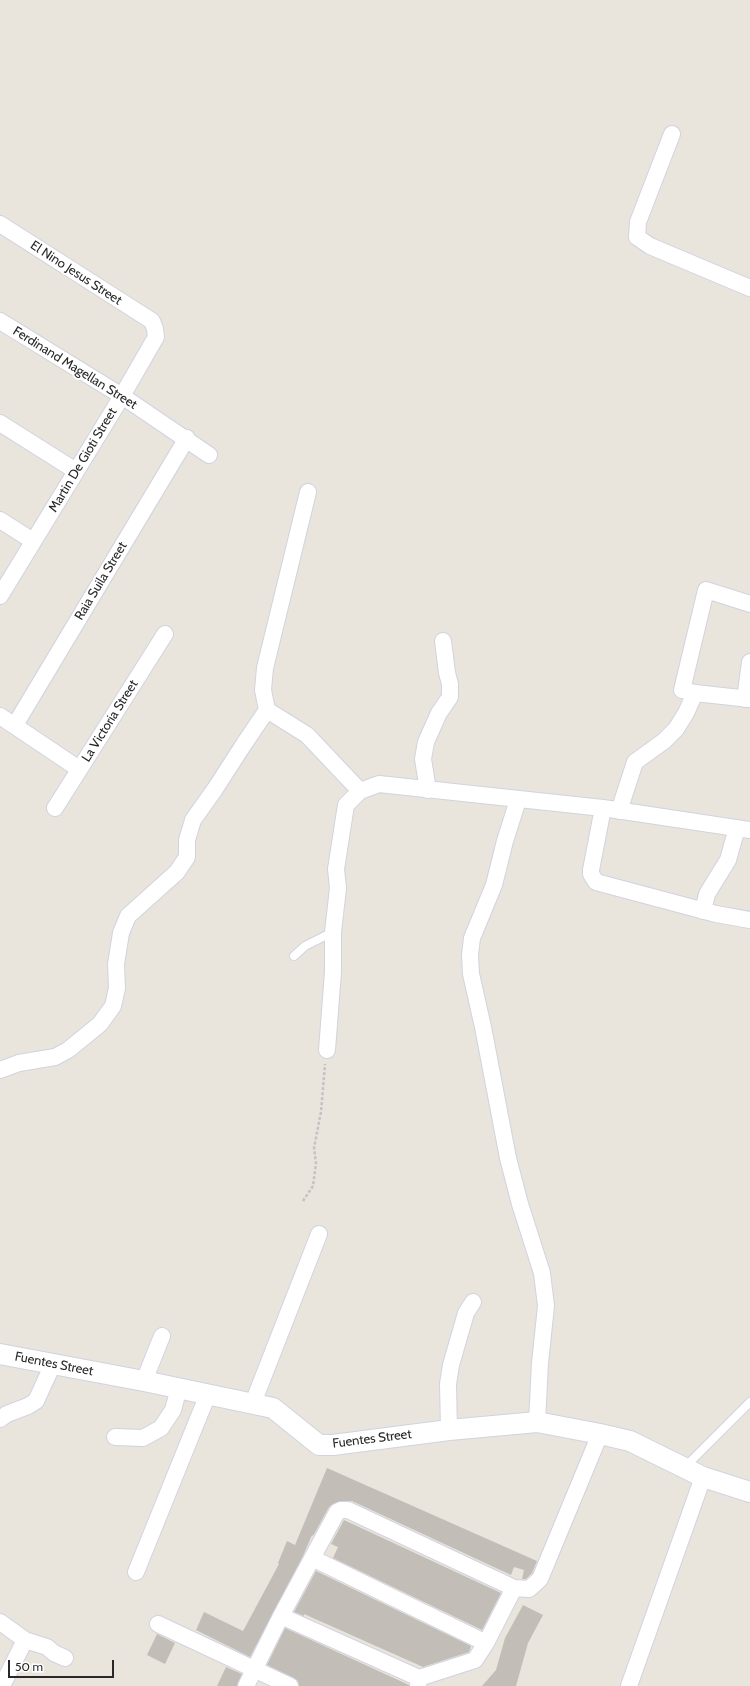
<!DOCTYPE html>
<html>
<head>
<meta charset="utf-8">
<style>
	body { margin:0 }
	#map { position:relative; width:750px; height:1686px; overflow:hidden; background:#e9e4dc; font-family:Cabin,sans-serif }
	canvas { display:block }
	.scale { position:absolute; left:8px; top:1660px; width:106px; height:18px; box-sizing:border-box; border:2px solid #282828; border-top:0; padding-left:5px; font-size:12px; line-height:14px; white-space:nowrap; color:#282828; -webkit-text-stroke:3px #fff; paint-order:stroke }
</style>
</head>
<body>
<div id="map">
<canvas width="750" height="1686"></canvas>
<div class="scale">50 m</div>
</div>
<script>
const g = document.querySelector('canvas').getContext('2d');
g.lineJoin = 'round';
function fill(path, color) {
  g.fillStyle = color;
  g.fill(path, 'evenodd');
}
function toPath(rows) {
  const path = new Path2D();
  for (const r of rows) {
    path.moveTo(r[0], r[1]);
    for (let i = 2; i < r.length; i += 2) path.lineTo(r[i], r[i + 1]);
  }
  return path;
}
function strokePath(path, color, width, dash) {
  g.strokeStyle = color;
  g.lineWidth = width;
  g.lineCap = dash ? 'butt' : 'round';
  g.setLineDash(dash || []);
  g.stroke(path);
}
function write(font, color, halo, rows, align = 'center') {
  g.font = font + ' Cabin,sans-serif';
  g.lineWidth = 4;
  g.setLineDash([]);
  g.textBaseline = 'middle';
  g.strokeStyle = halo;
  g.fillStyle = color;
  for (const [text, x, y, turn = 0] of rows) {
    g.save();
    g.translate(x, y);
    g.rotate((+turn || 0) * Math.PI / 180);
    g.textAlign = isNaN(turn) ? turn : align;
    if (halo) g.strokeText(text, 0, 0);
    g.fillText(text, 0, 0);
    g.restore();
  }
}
const building = toPath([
	[327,1468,537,1561,532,1573,526,1579,522,1579,524,1570,514,1567,511,1575,352,1501,341,1501,333,1504,329,1507,313,1536,312,1535,302,1558,250,1657,196,1630,204,1612,243,1631,279,1564,278,1563,287,1541,295,1545],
	[344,1520,501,1593,482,1630,333,1558,338,1547,331,1544],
	[316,1571,471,1646,469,1652,423,1667,304,1614,304,1616,294,1612],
	[523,1605,543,1615,528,1643,516,1686,482,1686,496,1670,505,1638],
	[285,1628,409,1685,409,1686,299,1686,298,1681,294,1678,267,1665],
	[157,1634,175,1643,165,1664,147,1655],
	[226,1667,242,1674,237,1686,217,1686]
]);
const path = toPath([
	[303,1201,313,1186,316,1163,314,1148,321,1112,325,1064]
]);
const service = toPath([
	[294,956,305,946,333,932],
	[684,1468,750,1402]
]);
const minor = toPath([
	[672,134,638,222,637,237,650,246,750,288],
	[0,224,152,321,155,329,156,337,122,396,0,596],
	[0,321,122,396,209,455],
	[0,423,76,471],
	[308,492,265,668,263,690,267,710,307,735,360,791],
	[0,520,33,541],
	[695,693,682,690,706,590,750,604],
	[745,699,750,662],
	[0,716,79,769],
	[15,725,187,438],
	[428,790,423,759,426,742,439,713,450,697,450,684,447,673,443,641],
	[518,800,505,841,494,885,472,938,470,955,471,974,483,1027,508,1158,520,1204,542,1273,546,1306,540,1363,537,1422],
	[55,808,165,634],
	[603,808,591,870,591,874,596,882,716,914,750,920],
	[619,811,635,762,664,741,676,729,686,713,695,693,750,699],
	[703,911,707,894,728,860,737,828],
	[327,1050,333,972,333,932,338,888,336,869,346,805,360,791,379,784,603,808,750,830],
	[0,1070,19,1063,55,1057,68,1050,100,1024,113,1006,117,988,116,964,121,933,128,916,177,872,187,857,187,840,193,820,215,789,244,744,267,710],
	[144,1381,162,1336],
	[253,1403,319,1234],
	[0,1419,7,1414,28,1406,36,1401,53,1364],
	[449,1430,448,1384,451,1365,466,1313,473,1302],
	[115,1437,143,1438,161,1428,173,1410,179,1388],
	[312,1558,486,1643],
	[136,1572,208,1394],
	[281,1616,419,1678],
	[0,1622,25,1640,47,1647,54,1653,65,1658],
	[158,1624,290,1686],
	[2,1686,25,1640],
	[246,1686,281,1616,337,1512,341,1510,348,1510,514,1588,529,1589,540,1579,600,1434],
	[418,1686,419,1678,475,1660,486,1643,514,1588],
	[629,1686,703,1477]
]);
const tertiary = toPath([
	[0,1354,144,1381,273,1408,319,1445,333,1445,449,1430,537,1422,600,1434,630,1441,703,1477,750,1492]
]);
const streetNames = [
	["El Nino Jesus Street",76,273,33],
	["Ferdinand Magellan Street",75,368,32],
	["Martin De Gioti Street",83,460,-59],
	["Raia Suila Street",101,581,-59],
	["La Victoria Street",110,721,-58],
	["Fuentes Street",54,1364,11],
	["Fuentes Street",372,1439,-7]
];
fill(building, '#c2beb7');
strokePath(service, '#d1d3e0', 10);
strokePath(minor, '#d1d3e0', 18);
strokePath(tertiary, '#d1d3e0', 22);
strokePath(path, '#c3c3c3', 2.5, [3, 2]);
strokePath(service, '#fff', 8);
strokePath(minor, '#fff', 16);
strokePath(tertiary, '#fff', 20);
write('13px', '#282828', '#fff', streetNames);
</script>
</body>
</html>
